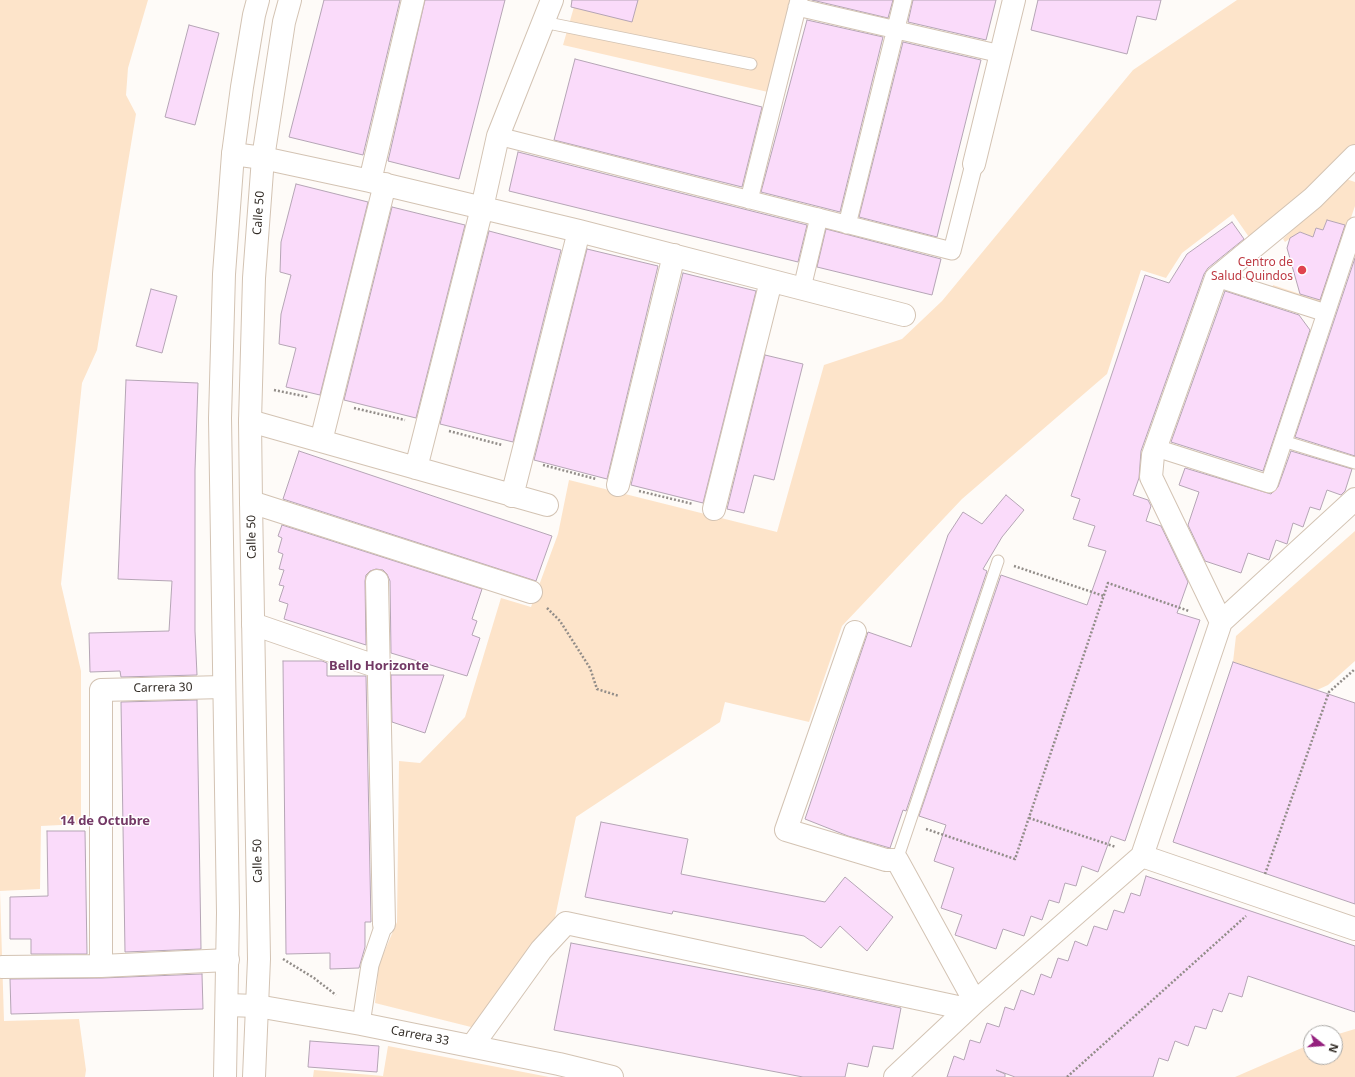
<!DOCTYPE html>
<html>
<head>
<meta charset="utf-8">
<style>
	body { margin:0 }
	#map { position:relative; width:1355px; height:1077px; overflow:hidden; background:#fefbf8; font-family:"Noto Sans",sans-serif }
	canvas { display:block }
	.north { position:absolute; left:1303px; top:1025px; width:40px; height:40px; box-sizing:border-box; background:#fff; border:1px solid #acaaa7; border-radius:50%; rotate:107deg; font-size:11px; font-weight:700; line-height:16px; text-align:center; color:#302a24 }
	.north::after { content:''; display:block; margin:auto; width:14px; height:18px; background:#94207e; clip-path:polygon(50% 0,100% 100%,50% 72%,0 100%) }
</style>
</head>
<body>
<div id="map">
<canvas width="1355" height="1077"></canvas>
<div class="north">N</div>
</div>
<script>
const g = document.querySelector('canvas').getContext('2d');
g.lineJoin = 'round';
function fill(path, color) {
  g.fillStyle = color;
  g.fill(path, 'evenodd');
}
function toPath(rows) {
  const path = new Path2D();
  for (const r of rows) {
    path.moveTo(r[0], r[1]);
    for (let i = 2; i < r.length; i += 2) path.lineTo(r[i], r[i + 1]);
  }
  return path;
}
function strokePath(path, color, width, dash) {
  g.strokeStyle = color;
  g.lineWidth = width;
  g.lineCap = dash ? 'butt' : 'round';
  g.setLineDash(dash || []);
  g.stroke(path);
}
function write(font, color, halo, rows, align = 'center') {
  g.font = font + ' "Noto Sans",sans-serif';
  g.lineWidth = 3;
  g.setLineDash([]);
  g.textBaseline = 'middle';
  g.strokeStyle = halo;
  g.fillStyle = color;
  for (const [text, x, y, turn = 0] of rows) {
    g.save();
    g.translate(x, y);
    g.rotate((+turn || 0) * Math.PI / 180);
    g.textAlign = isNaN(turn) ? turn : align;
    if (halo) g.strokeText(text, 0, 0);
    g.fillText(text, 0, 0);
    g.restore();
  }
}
const green = toPath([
	[0,0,148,0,128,68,126,95,136,114,97,350,82,383,61,584,81,671,81,824,41,826,40,889,0,891,4,1021,79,1019,86,1070,85,1077,0,1077],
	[576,0,791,0,768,92,563,45],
	[1237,0,1355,0,1355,144,1251,240,1233,214,1182,253,1166,278,1141,270,1107,374,962,499,842,626,809,722,725,702,720,722,576,817,552,932,475,1028,375,1003,379,964,397,922,399,761,420,763,465,717,501,598,531,607,558,534,569,480,777,532,824,365,902,339,942,301,1133,70],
	[1346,179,1355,182,1355,206,1320,308,1271,292,1273,285,1315,299,1340,224,1327,220,1323,230,1316,228,1313,237,1300,232,1285,242,1283,239],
	[1355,531,1355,661,1328,685,1317,690,1233,662,1236,636],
	[1355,1029,1355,1077,1235,1077,1311,1044,1311,1057,1335,1057,1335,1035],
	[388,1046,549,1077,313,1077,314,1070,383,1076]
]);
const building = toPath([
	[324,0,400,0,363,155,289,137,324,0],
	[425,0,505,0,459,179,388,161,425,0],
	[572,0,638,0,632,22,571,7,572,0],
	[812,0,893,0,888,18,812,0],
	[913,0,996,0,986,40,908,22,913,0],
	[1038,0,1161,0,1156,20,1137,16,1127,54,1031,30,1038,0],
	[807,20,883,37,840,212,761,192,807,20],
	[189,25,219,33,195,125,165,117,189,25],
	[903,42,981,60,937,237,859,217,903,42],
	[575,59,762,107,742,187,554,140,575,59],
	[518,152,807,225,798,262,509,191,518,152],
	[296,184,368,202,320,395,286,387,296,348,279,344,281,314,291,275,280,272,281,242,296,184],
	[392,207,465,225,416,418,344,400,392,207],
	[1327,220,1345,225,1320,300,1300,294,1287,248,1290,238,1300,232,1313,237,1316,228,1323,230,1327,220],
	[1232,222,1244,239,1208,268,1204,274,1141,451,1139,478,1133,495,1148,500,1151,506,1146,521,1161,526,1188,582,1177,613,1200,620,1125,841,1111,836,1098,872,1082,866,1076,886,1065,883,1059,903,1049,900,1042,920,1031,916,1024,936,1003,929,996,949,955,935,962,915,941,908,954,868,934,861,946,825,919,816,1001,575,1087,605,1106,551,1088,546,1095,526,1073,519,1080,499,1071,496,1145,275,1169,283,1187,254,1232,222],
	[826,229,941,259,932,295,817,267,826,229],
	[489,231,561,250,513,442,440,424,489,231],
	[587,249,658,266,607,479,534,460,587,249],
	[1355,258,1355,456,1295,437,1355,258],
	[683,273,756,291,703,503,631,485,683,273],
	[151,289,177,296,162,353,136,346,151,289],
	[1225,291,1299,315,1310,330,1263,471,1171,442,1225,291],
	[765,355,803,364,774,480,754,475,744,513,727,509,765,355],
	[126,380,198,383,195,470,195,631,197,675,121,677,120,671,90,672,89,633,169,631,172,581,118,579,126,380],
	[299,451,552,536,536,581,283,499,299,451],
	[1291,451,1352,469,1345,491,1341,495,1327,490,1320,510,1310,507,1303,527,1293,523,1287,544,1276,540,1269,560,1248,553,1241,573,1205,561,1188,525,1199,492,1179,485,1185,468,1271,494,1278,487,1291,451],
	[1006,495,1024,510,1002,537,983,569,987,571,906,811,903,810,890,848,848,836,805,819,868,632,911,647,948,535,963,512,982,524,1006,495],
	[282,525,482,589,472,619,477,621,472,635,480,638,467,676,391,653,390,581,387,574,383,570,376,569,370,571,366,575,365,581,366,645,284,619,288,604,279,601,284,586,279,585,284,570,279,569,283,554,278,552,282,538,278,536,282,525],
	[283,661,322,661,327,663,327,676,366,676,371,922,365,922,365,947,359,968,330,969,330,953,286,954,283,661],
	[1233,662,1355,703,1355,904,1173,842,1233,662],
	[391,675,444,675,425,733,392,722,391,675],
	[197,700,201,949,125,952,121,702,197,700],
	[601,822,688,839,681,874,825,902,845,877,893,917,867,951,840,926,821,948,804,936,673,911,672,914,585,897,601,822],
	[47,831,85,831,87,954,31,954,31,939,10,939,10,897,48,896,47,831],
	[1146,876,1355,946,1355,1012,1248,976,1242,997,1229,993,1222,1012,1213,1009,1206,1029,1195,1026,1188,1046,1175,1041,1168,1061,1159,1058,1153,1077,1015,1077,996,1070,1005,1074,1005,1077,947,1077,954,1056,964,1060,970,1040,980,1043,987,1023,999,1027,1005,1007,1014,1010,1021,990,1034,995,1041,974,1051,978,1058,958,1068,961,1075,941,1087,946,1094,926,1107,930,1114,910,1124,913,1131,893,1140,896,1146,876],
	[571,943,822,991,901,1008,893,1049,873,1046,868,1067,848,1063,845,1077,803,1077,554,1030,571,943],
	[202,974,203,1009,11,1014,10,979,102,978,202,974],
	[310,1041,379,1046,377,1072,308,1067,310,1041]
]);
const path = toPath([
	[274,390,308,397],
	[354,408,405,420],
	[449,431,502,445],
	[543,465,596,479],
	[639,491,693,504],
	[1014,566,1104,596],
	[547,608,560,621,590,668,597,689,619,696],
	[1029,818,1116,847],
	[926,829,1015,859,1108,583,1189,611],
	[1265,874,1329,692,1355,669],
	[283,959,314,978,336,995],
	[1067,1077,1246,916]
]);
const service = toPath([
	[543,22,751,64],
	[1283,441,1355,463],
	[897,860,998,561]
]);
const pedestrian = toPath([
	[797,7,1001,54],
	[498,136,952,251,974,164],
	[749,200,799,0],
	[847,225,903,0],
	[1216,278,1326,313],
	[802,288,819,217],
	[1156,448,1269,484,1355,226],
	[361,1024,370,965,384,924]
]);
const minor = toPath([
	[233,154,263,158,370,181,579,231,904,315],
	[974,164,1014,0],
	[370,181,413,0],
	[250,421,547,505],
	[321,441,385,184],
	[416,468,482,208,498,136,552,0],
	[618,485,674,255],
	[512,496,579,231],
	[251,502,531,592],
	[714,509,771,281],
	[377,581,384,924],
	[1221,622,1151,477,1153,455,1216,278,1313,198,1355,156],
	[253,624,378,667],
	[855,632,786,830,886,860,897,860,975,1002],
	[1142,856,1355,929],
	[101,966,101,690,224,687],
	[2,967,101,966,228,960],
	[227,1005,257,1006,361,1024,559,1064,612,1077],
	[472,1046,541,950,566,923,967,1009],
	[895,1077,975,1002,1142,856,1221,622,1355,499]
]);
const secondary = toPath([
	[225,1077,228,913,220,418,224,274,233,154,242,87,254,15,258,0],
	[254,1077,259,959,251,502,250,421,254,278,263,158,284,22,290,0]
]);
const markers = [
	[1302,270,5,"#e0444e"]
];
const streetNames = [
	["Calle 50",259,213,-86],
	["Calle 50",252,537,-91],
	["Carrera 30",163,688,-1],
	["Calle 50",258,861,-91],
	["Carrera 33",420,1036,11]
];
const healthNames = [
	["Centro de",1293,263],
	["Salud Quindos",1293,277]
];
const neighbourhoodNames = [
	["Bello Horizonte",379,666],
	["14 de Octubre",105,821]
];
fill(green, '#fde4ca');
fill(building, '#fadbfa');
strokePath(building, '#b5a5b5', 1);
strokePath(service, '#d3c3b3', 13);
strokePath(pedestrian, '#d3c3b3', 19);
strokePath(minor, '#d3c3b3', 24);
strokePath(secondary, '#d3c3b3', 24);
strokePath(path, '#928d89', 2.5, [2, 2]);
strokePath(service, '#fff', 11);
strokePath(pedestrian, '#fff', 17);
strokePath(minor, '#fff', 22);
strokePath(secondary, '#fff', 22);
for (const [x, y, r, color] of markers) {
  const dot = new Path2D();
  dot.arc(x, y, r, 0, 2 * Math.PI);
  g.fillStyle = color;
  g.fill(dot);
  strokePath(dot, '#fff', 1.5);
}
write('12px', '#302a24', '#fff', streetNames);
write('12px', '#be3a42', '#fff', healthNames, 'right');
write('bold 13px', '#733965', '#fff', neighbourhoodNames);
</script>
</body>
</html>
